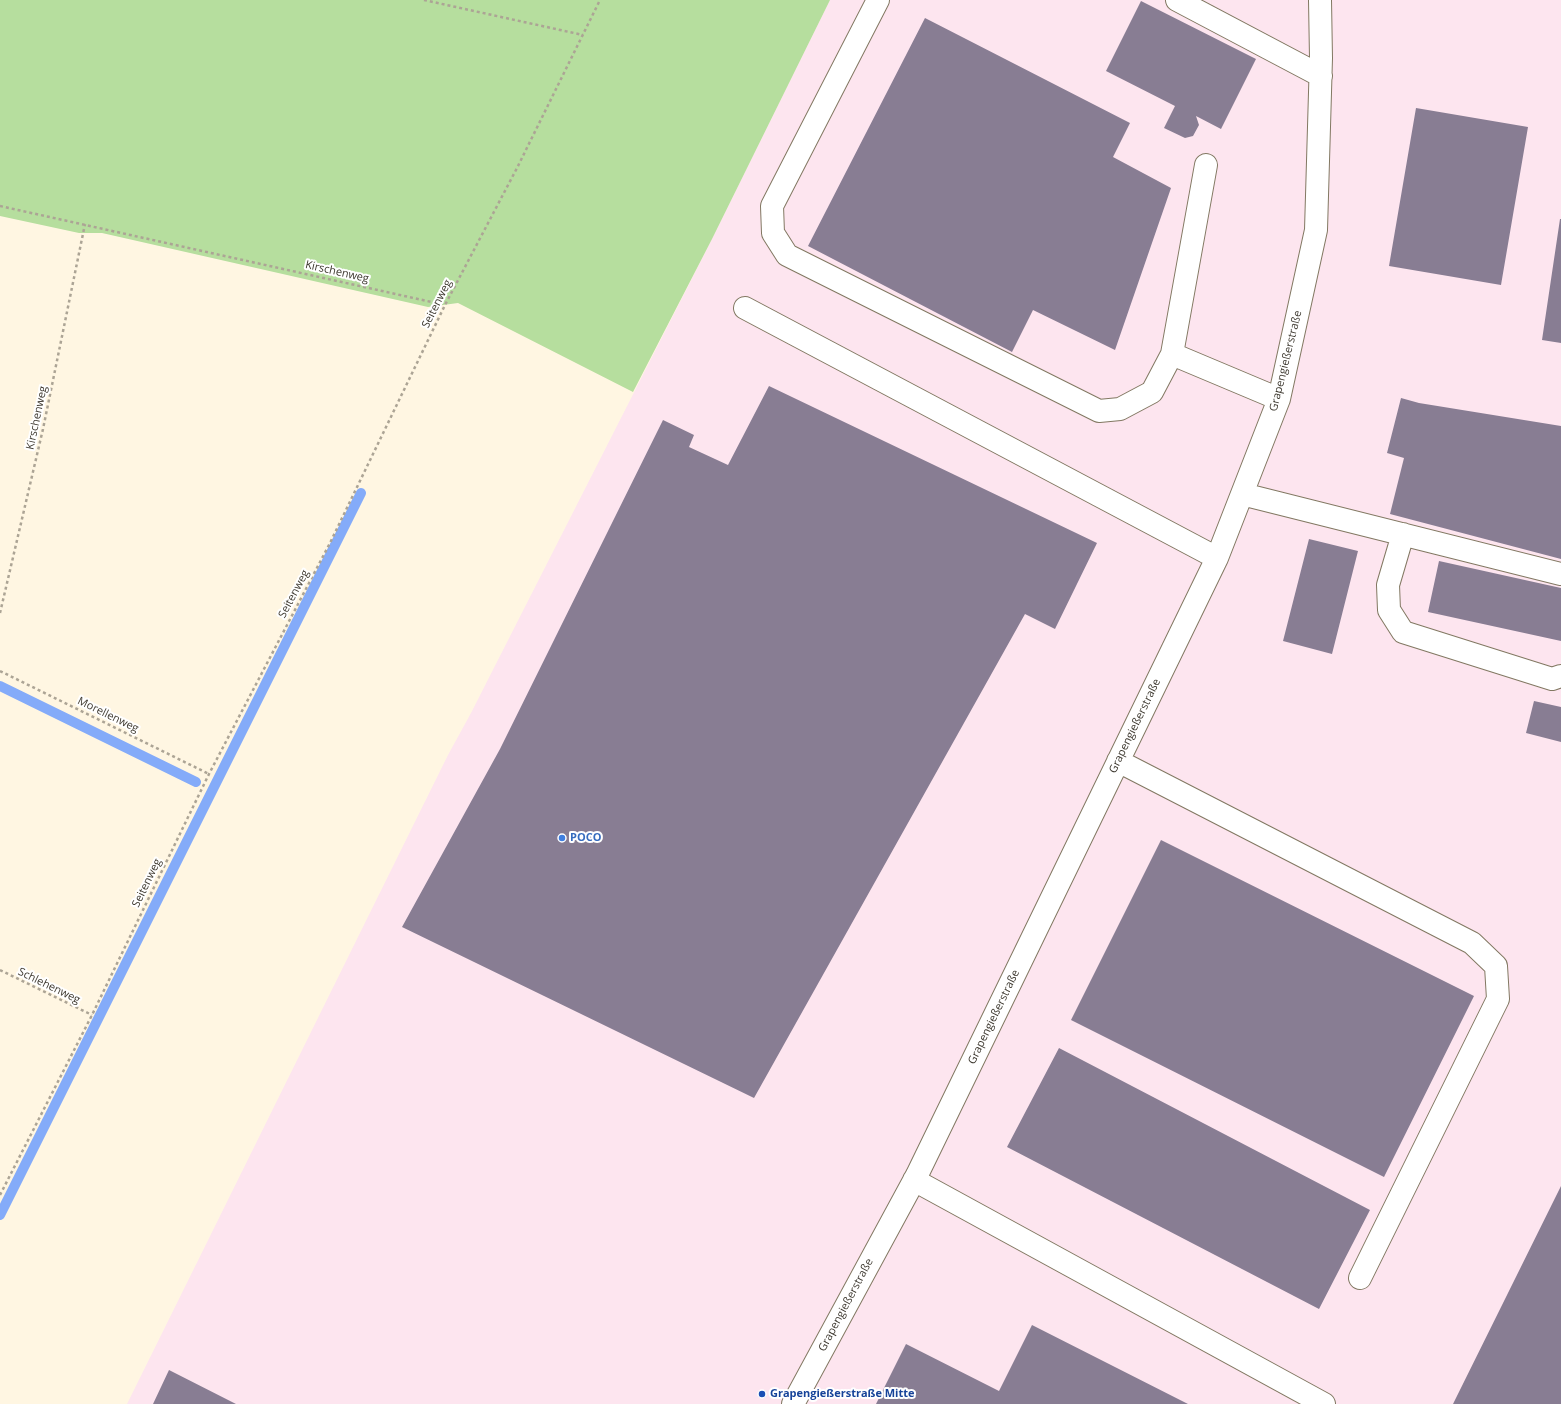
<!DOCTYPE html>
<html>
<head>
<meta charset="utf-8">
<style>
	body { margin:0 }
	canvas { display:block; background:#fff6e2 }
</style>
</head>
<body>
<canvas width="1561" height="1404"></canvas>
<script>
const g = document.querySelector('canvas').getContext('2d');
g.lineJoin = 'round';
function fill(path, color) {
  g.fillStyle = color;
  g.fill(path, 'evenodd');
}
function toPath(rows) {
  const path = new Path2D();
  for (const r of rows) {
    path.moveTo(r[0], r[1]);
    for (let i = 2; i < r.length; i += 2) path.lineTo(r[i], r[i + 1]);
  }
  return path;
}
function strokePath(path, color, width, dash) {
  g.strokeStyle = color;
  g.lineWidth = width;
  g.lineCap = dash ? 'butt' : 'round';
  g.setLineDash(dash || []);
  g.stroke(path);
}
function write(font, color, halo, rows, align = 'center') {
  g.font = font + ' "Open Sans",sans-serif';
  g.lineWidth = 4;
  g.setLineDash([]);
  g.textBaseline = 'middle';
  g.strokeStyle = halo;
  g.fillStyle = color;
  for (const [text, x, y, turn = 0] of rows) {
    g.save();
    g.translate(x, y);
    g.rotate((+turn || 0) * Math.PI / 180);
    g.textAlign = isNaN(turn) ? turn : align;
    if (halo) g.strokeText(text, 0, 0);
    g.fillText(text, 0, 0);
    g.restore();
  }
}
const commercial = toPath([
	[830,0,1561,0,1561,1404,127,1404,448,755,471,713,712,239]
]);
const green = toPath([
	[0,0,830,0,712,239,633,392,458,303,428,307,102,233,79,233,0,216]
]);
const stream = toPath([
	[0,686,196,782],
	[0,1215,361,493]
]);
const building = toPath([
	[1141,1,1256,59,1221,129,1196,116,1199,125,1193,136,1185,138,1164,128,1175,106,1106,71],
	[925,18,1130,123,1113,157,1171,188,1115,350,1033,310,1012,352,808,246],
	[1416,108,1528,127,1501,285,1389,266],
	[1560,219,1561,219,1561,343,1542,340],
	[769,386,1097,543,1055,629,1025,614,754,1098,402,927,500,749,663,420,694,435,689,447,728,465],
	[1401,398,1419,403,1561,426,1561,559,1390,514,1404,458,1387,453],
	[1309,539,1358,551,1332,654,1283,641],
	[1439,561,1561,588,1561,641,1428,612],
	[1534,701,1561,707,1561,742,1526,733],
	[1161,840,1474,996,1384,1177,1071,1020],
	[1059,1048,1370,1210,1319,1309,1007,1147],
	[1561,1186,1561,1404,1453,1404],
	[1032,1325,1188,1404,876,1404,906,1344,999,1391],
	[169,1370,236,1404,153,1404]
]);
const path = toPath([
	[424,0,583,35],
	[0,206,445,305],
	[0,613,43,429,85,224],
	[0,671,209,774],
	[0,970,92,1015],
	[0,1195,92,1015,209,774,330,543,445,305,517,168,600,0]
]);
const minor = toPath([
	[878,0,772,206,773,233,787,255,1099,411,1120,409,1152,392,1172,354,1206,165],
	[1177,0,1321,76],
	[745,308,1217,558],
	[1172,354,1279,399],
	[1242,494,1561,574],
	[1403,534,1388,585,1389,610,1403,632,1552,679,1561,676],
	[1118,761,1472,943,1496,966,1498,999,1360,1278],
	[914,1180,1324,1404],
	[793,1404,917,1175,1217,558,1279,399,1316,230,1321,58,1320,0]
]);
const markers = [
	[562,838,4,"#3f7fe0"],
	[762,1394,4,"#1a4fb4"]
];
const streetNames = [
	["Kirschenweg",337,272,13],
	["Seitenweg",437,304,-63],
	["Grapengießerstraße",1286,361,-76],
	["Kirschenweg",37,418,-78],
	["Seitenweg",294,594,-62],
	["Morellenweg",108,715,26],
	["Grapengießerstraße",1135,726,-64],
	["Seitenweg",147,883,-64],
	["Schlehenweg",49,986,26],
	["Grapengießerstraße",994,1017,-64],
	["Grapengießerstraße",846,1305,-62]
];
const shopNames = [
	["POCO",570,838]
];
const transitNames = [
	["Grapengießerstraße Mitte",770,1394]
];
fill(commercial, '#fde5ef');
fill(green, '#b6de9e');
strokePath(stream, '#84abf9', 10);
fill(building, '#887d93');
strokePath(minor, '#827862', 24);
strokePath(path, '#aca495', 2.5, [3, 3]);
strokePath(minor, '#fff', 22);
for (const [x, y, r, color] of markers) {
  const dot = new Path2D();
  dot.arc(x, y, r, 0, 2 * Math.PI);
  g.fillStyle = color;
  g.fill(dot);
  strokePath(dot, '#fff', 1.5);
}
write('11px', '#3d382f', '#fff', streetNames);
write('bold 11px', '#366cbe', '#fff', shopNames, 'left');
write('bold 11px', '#164399', '#fff', transitNames, 'left');
</script>
</body>
</html>
